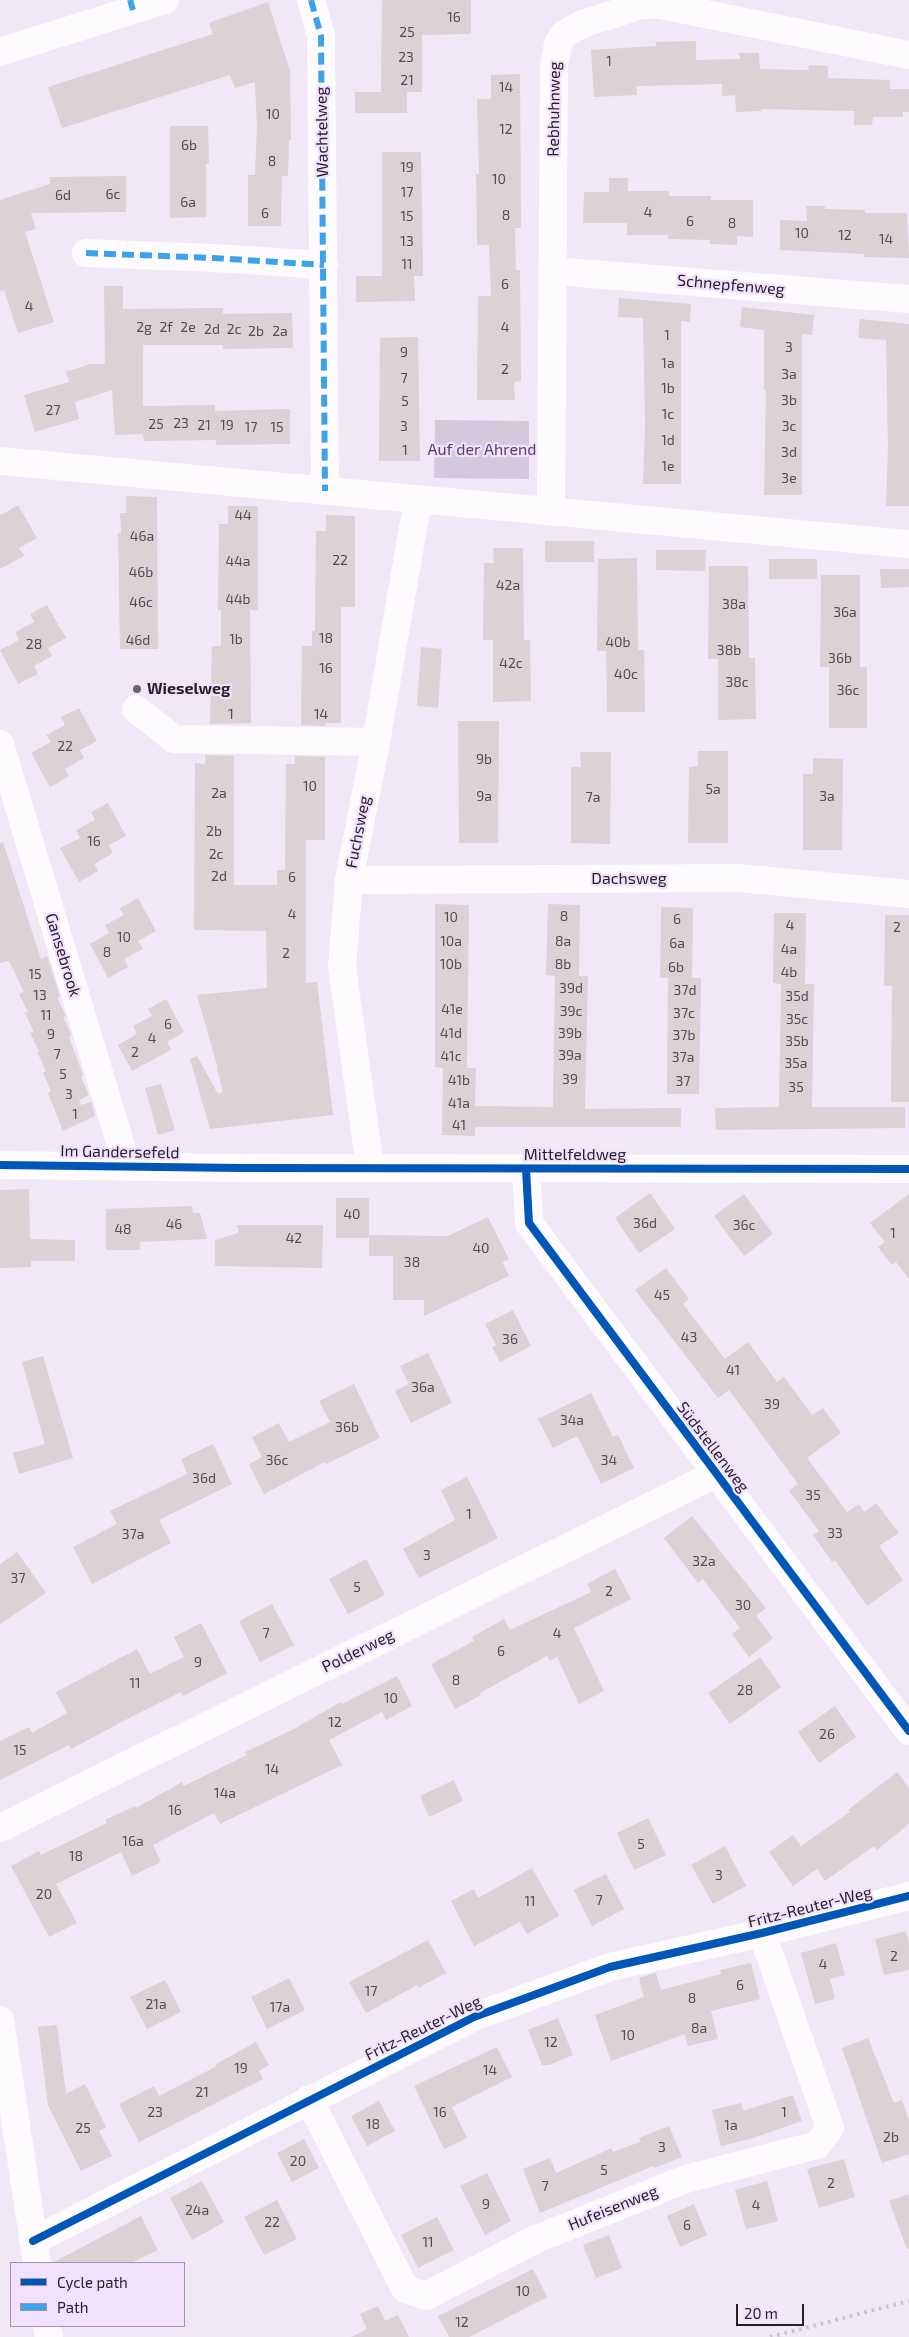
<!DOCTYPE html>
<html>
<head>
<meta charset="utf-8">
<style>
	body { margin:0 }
	#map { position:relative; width:909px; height:2337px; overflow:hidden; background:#f0e7f7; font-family:"Exo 2",sans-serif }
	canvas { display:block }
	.legend { position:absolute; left:10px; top:2262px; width:175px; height:65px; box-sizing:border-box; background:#f1e1fd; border:1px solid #9f93a8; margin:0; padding:6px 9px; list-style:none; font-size:15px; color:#241f29 }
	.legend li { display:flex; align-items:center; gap:10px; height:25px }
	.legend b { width:25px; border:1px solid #9f93a8 }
	.scale { position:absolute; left:736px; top:2304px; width:68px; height:22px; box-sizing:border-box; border:2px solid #241f29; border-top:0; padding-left:6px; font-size:15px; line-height:18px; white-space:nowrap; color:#241f29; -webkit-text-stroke:4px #f1e1fd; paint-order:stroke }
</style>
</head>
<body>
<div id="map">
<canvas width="909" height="2337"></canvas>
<ul class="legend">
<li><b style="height:6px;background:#0057b8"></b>Cycle path</li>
<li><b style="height:6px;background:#3ea2eb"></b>Path</li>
</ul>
<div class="scale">20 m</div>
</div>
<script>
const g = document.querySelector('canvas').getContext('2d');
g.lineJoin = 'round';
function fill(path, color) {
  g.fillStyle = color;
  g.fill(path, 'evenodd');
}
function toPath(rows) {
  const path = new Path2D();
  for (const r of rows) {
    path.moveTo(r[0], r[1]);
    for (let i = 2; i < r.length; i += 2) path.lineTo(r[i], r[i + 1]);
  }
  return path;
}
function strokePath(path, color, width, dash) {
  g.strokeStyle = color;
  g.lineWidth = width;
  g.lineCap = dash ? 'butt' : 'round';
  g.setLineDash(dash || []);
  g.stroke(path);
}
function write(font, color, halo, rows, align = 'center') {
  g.font = font + ' "Exo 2",sans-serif';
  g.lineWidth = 4.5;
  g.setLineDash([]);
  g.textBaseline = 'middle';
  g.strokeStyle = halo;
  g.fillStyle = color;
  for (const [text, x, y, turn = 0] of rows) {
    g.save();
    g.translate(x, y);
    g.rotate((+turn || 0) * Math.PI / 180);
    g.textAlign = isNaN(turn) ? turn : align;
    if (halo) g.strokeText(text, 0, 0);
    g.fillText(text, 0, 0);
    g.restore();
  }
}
const green = toPath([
	[435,420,529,421,529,479,434,478]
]);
const building = toPath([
	[382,0,471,0,471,34,422,35,422,92,407,92,407,113,355,113,355,92,381,92],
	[268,2,290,71,291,140,289,140,288,176,282,176,281,226,248,226,248,175,255,175,257,127,255,82,235,88,230,75,62,128,48,87,213,34,209,23],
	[696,41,696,60,740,59,739,53,759,53,760,69,808,70,809,65,828,66,828,78,890,80,890,89,909,89,909,112,903,112,903,117,873,117,872,125,854,125,854,111,761,109,761,111,736,112,735,95,722,96,722,84,636,86,637,95,594,97,591,50,656,46,656,42],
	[520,74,521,228,515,228,516,270,520,270,521,381,514,382,515,400,477,400,478,296,491,296,489,245,477,245,476,174,479,174,477,99,491,99,491,75],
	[170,126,208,126,209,164,206,164,206,217,170,218],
	[382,152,421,152,423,276,414,276,415,301,356,302,356,276,382,276],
	[126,176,126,212,31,213,36,229,25,232,54,322,18,333,4,290,0,291,0,200,50,184,50,177],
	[609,178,628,178,628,191,669,191,669,196,711,196,711,200,753,200,753,237,737,236,737,245,710,244,710,240,668,239,668,235,627,235,627,223,583,223,584,192,609,192],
	[806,206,825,206,825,209,865,210,865,213,907,213,909,258,864,257,864,254,780,250,780,220,807,221],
	[104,286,123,286,123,309,223,308,223,314,292,313,293,348,223,349,223,345,143,345,143,406,215,405,215,411,290,409,290,444,216,445,216,440,144,441,143,434,115,435,112,390,75,402,79,419,35,432,24,395,69,382,66,372,91,364,105,364],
	[619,298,691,304,690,322,681,321,681,484,643,484,645,424,643,318,618,317],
	[742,307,814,315,812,335,802,334,802,495,764,495,766,391,764,390,764,330,740,327],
	[860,319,909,324,909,506,886,506,888,447,886,340,858,338],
	[418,337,420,461,379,461,380,338],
	[126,496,157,497,158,649,120,649,118,533,121,533,120,513,126,513],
	[18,505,37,538,19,548,24,556,0,569,0,512,1,515],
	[228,506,258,506,258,610,250,610,251,723,210,724,212,646,221,646,221,610,218,610,219,524,228,524],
	[326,515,355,516,355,607,341,607,341,723,325,723,325,726,301,725,302,646,312,646,312,631,315,631,316,531,326,531],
	[545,541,594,541,594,562,545,562],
	[493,548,523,548,524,640,530,640,531,701,493,702,493,640,483,640,484,563,494,563],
	[656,550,706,550,705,571,656,570],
	[637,558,638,650,644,650,645,712,607,712,606,651,597,651,598,559],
	[769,559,817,559,817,579,769,579],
	[709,566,748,566,749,658,755,658,756,719,718,720,718,659,708,659],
	[880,569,909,569,909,587,881,588],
	[821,575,860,575,860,667,867,667,867,728,829,728,829,667,820,667],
	[47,605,66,638,48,648,52,656,34,666,38,674,18,684,0,650,19,640,15,632,34,622,30,614],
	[421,647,442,649,438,708,417,706],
	[79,708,97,741,80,750,84,758,65,769,69,776,50,787,31,753,51,742,46,735,65,725,61,717],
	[458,721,499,721,498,843,459,843],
	[698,751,728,751,728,843,688,843,689,767,698,766],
	[580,752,611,752,610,844,571,843,571,767,581,767],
	[205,755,234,756,234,885,277,885,277,870,285,870,286,764,295,764,295,756,325,757,325,840,306,840,306,983,317,982,333,1115,210,1129,190,1059,197,1056,218,1094,223,1092,217,1069,218,1069,197,995,267,988,266,931,194,930,195,763,205,764],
	[813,758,843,759,842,850,803,850,803,774,813,774],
	[108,803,126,836,109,845,113,853,94,864,98,871,79,882,60,848,80,838,76,830,95,820,91,812],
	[3,842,41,959,47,956,49,962,60,996,57,998,66,1016,63,1017,71,1034,69,1037,83,1075,81,1077,89,1095,79,1100,81,1105,91,1102,95,1116,63,1131,48,1093,51,1091,43,1073,46,1071,37,1052,39,1051,30,1033,34,1032,25,1013,28,1012,19,994,24,992,9,961,0,963,0,843],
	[138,898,156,931,138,941,143,949,124,959,128,967,108,978,90,944,109,933,105,925,124,915,120,908],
	[435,904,469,905,467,1068,476,1068,475,1106,553,1107,555,976,546,975,548,904,580,905,579,976,588,976,585,1109,681,1108,681,1127,475,1127,475,1136,442,1135,443,1068,435,1067],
	[661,907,693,908,692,978,701,978,699,1094,667,1094,668,978,660,978],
	[774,913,806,913,805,984,814,984,812,1107,905,1107,905,1128,716,1130,715,1108,779,1107,781,984,773,983],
	[885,915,909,915,909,1102,891,1102,892,986,884,986],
	[166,999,184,1032,167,1042,171,1050,132,1071,118,1045,137,1034,133,1026,152,1016,148,1009],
	[161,1084,175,1130,158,1135,145,1088],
	[29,1189,30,1239,75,1240,75,1261,31,1261,31,1267,0,1268,0,1190],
	[650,1193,675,1229,639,1253,615,1218],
	[744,1194,773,1234,744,1256,714,1216],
	[909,1194,909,1279,896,1262,892,1265,878,1247,885,1242,870,1223],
	[336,1198,369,1198,369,1238,336,1238],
	[192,1206,193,1213,200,1213,207,1239,140,1242,140,1250,106,1250,106,1209],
	[488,1217,509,1259,502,1262,509,1276,424,1316,424,1300,393,1300,393,1256,369,1256,369,1235,448,1236],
	[237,1225,323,1225,322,1268,215,1266,215,1240,239,1233],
	[666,1268,689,1299,683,1304,725,1359,748,1342,777,1382,784,1377,812,1415,823,1408,841,1433,807,1458,847,1512,859,1504,864,1512,876,1503,899,1533,879,1546,903,1580,867,1606,835,1560,832,1562,813,1535,819,1531,789,1491,798,1484,729,1390,718,1398,635,1290],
	[513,1310,531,1346,500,1362,492,1347,496,1345,485,1324],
	[428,1353,452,1403,411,1423,395,1391,409,1384,400,1366],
	[43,1356,73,1458,19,1474,13,1453,45,1444,22,1362],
	[354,1384,380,1438,326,1464,325,1462,264,1494,249,1464,262,1457,252,1437,279,1423,289,1442,330,1422,319,1401],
	[591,1393,613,1437,618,1435,634,1468,601,1484,577,1436,553,1448,538,1419],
	[213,1444,232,1484,159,1520,171,1543,92,1584,73,1547,117,1524,110,1511,187,1474,181,1459],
	[467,1477,498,1538,419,1578,403,1549,455,1520,441,1490],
	[692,1516,766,1608,756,1616,773,1638,749,1657,732,1634,740,1628,703,1579,698,1583,664,1538],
	[17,1552,46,1593,0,1624,0,1564],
	[366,1559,385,1595,348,1614,329,1579],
	[615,1569,631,1599,574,1628,604,1691,579,1704,557,1657,550,1661,547,1656,480,1693,481,1695,455,1709,431,1664,474,1641,472,1637,504,1619,510,1630,591,1592,587,1584],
	[272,1604,294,1645,260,1662,239,1621],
	[201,1623,227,1673,183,1696,181,1692,133,1716,71,1749,69,1745,0,1780,0,1741,29,1727,32,1733,67,1713,56,1692,137,1649,150,1674,184,1657,174,1637],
	[760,1657,781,1687,730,1724,708,1693],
	[397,1676,412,1706,386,1720,382,1712,329,1740,342,1765,220,1824,214,1813,153,1845,161,1862,132,1876,121,1852,56,1884,77,1923,49,1937,11,1866,39,1851,41,1855,107,1823,105,1820,135,1806,136,1808,182,1782,184,1786,247,1755,245,1752,294,1729,341,1702,342,1704],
	[835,1706,856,1737,819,1763,798,1732],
	[897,1772,909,1788,909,1824,877,1850,874,1846,825,1881,817,1869,793,1886,769,1852,793,1835,801,1846,850,1812,848,1810],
	[454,1780,463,1801,429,1817,420,1796],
	[648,1818,666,1855,634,1870,617,1833],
	[725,1846,746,1886,713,1904,691,1865],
	[532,1868,559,1916,527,1934,520,1922,474,1946,451,1901,474,1889,478,1898],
	[606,1874,624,1909,592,1926,574,1890],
	[906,1931,909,1943,909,1970,884,1975,875,1939],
	[428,1940,446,1973,418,1988,417,1985,366,2013,349,1982],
	[836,1943,845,1975,830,1979,835,1999,815,2004,801,1953],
	[751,1963,760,1999,711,2011,718,2039,688,2046,685,2034,611,2061,595,2015,644,1997,639,1978,656,1973,661,1990,721,1974,720,1970],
	[289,1978,305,2010,267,2029,251,1997],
	[165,1980,181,2012,147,2029,130,1997],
	[558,2018,573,2055,549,2065,542,2065,528,2030],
	[57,2025,66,2094,85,2084,106,2127,99,2131,112,2156,81,2171,48,2105,38,2027],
	[868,2038,894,2103,902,2100,909,2120,909,2154,882,2163,842,2048],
	[256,2042,269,2065,259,2071,263,2079,139,2142,119,2104,154,2086,159,2096,217,2066,216,2064],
	[497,2047,512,2077,452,2107,467,2138,444,2149,414,2086],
	[793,2095,802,2121,750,2139,721,2146,712,2110,741,2103,743,2111],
	[379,2101,395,2131,367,2146,351,2116],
	[669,2126,682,2157,654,2168,653,2166,540,2213,523,2169,550,2158,556,2173,612,2148,613,2152,640,2142,639,2138],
	[304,2139,319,2168,292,2182,277,2153],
	[844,2159,855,2197,819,2208,807,2169],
	[487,2173,511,2221,485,2235,460,2186],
	[202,2181,224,2222,192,2240,170,2198],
	[767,2181,778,2221,746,2229,735,2190],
	[909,2194,909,2249,907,2249,889,2201],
	[277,2200,297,2239,264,2255,244,2217],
	[694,2204,707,2235,680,2247,667,2216],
	[141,2216,158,2250,131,2263,52,2263],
	[437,2217,454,2250,418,2268,401,2235],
	[609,2235,622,2268,596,2278,583,2245],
	[533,2269,547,2297,469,2337,449,2337,438,2316],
	[378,2306,385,2321,398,2315,409,2337,351,2337,367,2329,360,2314]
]);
const minor = toPath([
	[311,0,321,36,325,491],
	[0,52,165,0],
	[86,253,214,258,324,265],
	[553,271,909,299],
	[0,461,909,544],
	[551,511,554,67,558,44,563,35,582,24,614,14,637,6,656,4,909,55],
	[136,709,174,739,376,742],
	[0,744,127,1166],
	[349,880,739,878,909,894],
	[0,1165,240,1168,909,1169],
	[370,1167,342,967,349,880,376,742,418,499],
	[526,1169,529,1223,909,1731],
	[0,1828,716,1474],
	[0,2020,37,2263],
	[309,2099,405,2289,426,2296,534,2240,686,2179,817,2145,830,2128,762,1933],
	[33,2241,474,2017,610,1967,762,1933,909,1896],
	[47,2326,49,2337]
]);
const rail = toPath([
	[770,2337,909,2301]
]);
const quiet = toPath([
	[130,0,133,10],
	[311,0,321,36,325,491],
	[86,253,214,258,324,265]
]);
const cycleway = toPath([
	[0,1165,240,1168,909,1169],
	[526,1169,529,1223,909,1731],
	[33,2241,474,2017,610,1967,762,1933,909,1896]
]);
const markers = [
	[137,689,5,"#6b6571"]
];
const numberNames = [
	["16",454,17],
	["25",407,32],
	["23",406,57],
	["1",609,61],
	["21",407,80],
	["14",506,87],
	["10",273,114],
	["12",506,129],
	["6b",189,145],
	["8",272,161],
	["19",407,167],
	["10",499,179],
	["17",407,192],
	["6c",113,194],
	["6d",63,195],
	["6a",188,202],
	["4",648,212],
	["6",265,213],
	["8",506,215],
	["15",407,216],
	["6",690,221],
	["8",732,223],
	["10",802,233],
	["12",845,235],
	["14",886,239],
	["13",407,241],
	["11",407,264],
	["6",505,284],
	["4",29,306],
	["2g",144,327],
	["2f",166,327],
	["2e",188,327],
	["4",505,327],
	["2d",212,329],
	["2c",234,329],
	["2b",256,331],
	["2a",280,331],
	["1",667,335],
	["3",789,347],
	["9",404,352],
	["1a",668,363],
	["2",505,369],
	["3a",789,374],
	["7",404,378],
	["1b",668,388],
	["3b",789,400],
	["5",405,401],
	["27",53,410],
	["1c",668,414],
	["23",181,423],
	["25",156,424],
	["21",204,425],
	["19",227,425],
	["3",404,426],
	["3c",789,426],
	["17",251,427],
	["15",277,427],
	["1d",668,440],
	["1",405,450],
	["3d",789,452],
	["1e",668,466],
	["3e",789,478],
	["44",243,515],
	["46a",142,536],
	["22",340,560],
	["44a",238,561],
	["46b",141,572],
	["42a",508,585],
	["44b",238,599],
	["46c",141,602],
	["38a",734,604],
	["36a",845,612],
	["18",326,638],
	["1b",236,639],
	["46d",138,640],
	["40b",618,642],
	["28",34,644],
	["38b",729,650],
	["36b",840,658],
	["42c",511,663],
	["16",326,668],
	["40c",626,674],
	["38c",737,682],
	["36c",848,690],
	["1",231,714],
	["14",321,714],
	["22",65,746],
	["9b",484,759],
	["10",310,786],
	["5a",713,789],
	["2a",219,793],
	["9a",484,796],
	["3a",827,796],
	["7a",593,797],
	["2b",214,831],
	["16",94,841],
	["2c",216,854],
	["2d",219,876],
	["6",292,877],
	["4",292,914],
	["8",564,916],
	["10",451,917],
	["6",677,919],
	["4",790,925],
	["2",897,927],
	["10",124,937],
	["10a",451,941],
	["8a",563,941],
	["6a",677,943],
	["4a",789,949],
	["8",107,952],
	["2",286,953],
	["10b",451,964],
	["8b",563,964],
	["6b",676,967],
	["4b",789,972],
	["15",35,974],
	["39d",571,988],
	["37d",685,990],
	["13",40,995],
	["35d",797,996],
	["41e",452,1009],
	["39c",571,1011],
	["37c",684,1013],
	["11",46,1015],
	["35c",797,1019],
	["6",168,1024],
	["41d",451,1033],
	["39b",570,1033],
	["9",51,1034],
	["37b",684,1035],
	["4",152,1038],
	["35b",797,1041],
	["2",135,1052],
	["7",57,1054],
	["39a",570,1055],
	["41c",451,1056],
	["37a",683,1057],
	["35a",796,1063],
	["5",63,1074],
	["39",570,1079],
	["41b",459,1080],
	["37",683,1081],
	["35",796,1087],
	["3",69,1094],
	["41a",459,1103],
	["1",75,1114],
	["41",459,1125],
	["40",352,1214],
	["36d",645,1223],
	["46",174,1224],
	["36c",744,1225],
	["48",123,1229],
	["1",893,1233],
	["42",294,1238],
	["40",481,1248],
	["38",412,1262],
	["45",662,1295],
	["43",689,1337],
	["36",510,1339],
	["41",733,1370],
	["36a",423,1387],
	["39",772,1404],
	["34a",572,1420],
	["36b",347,1427],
	["36c",277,1460],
	["34",609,1460],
	["36d",204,1478],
	["35",813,1495],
	["1",469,1514],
	["33",835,1533],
	["37a",133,1534],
	["3",427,1555],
	["32a",704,1561],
	["37",18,1578],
	["5",357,1587],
	["2",609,1591],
	["30",743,1605],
	["7",266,1633],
	["4",557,1633],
	["6",501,1651],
	["9",198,1662],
	["8",456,1680],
	["11",135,1683],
	["28",745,1690],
	["10",391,1698],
	["12",335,1722],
	["26",827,1734],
	["15",20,1750],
	["14",272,1769],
	["14a",225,1793],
	["16",175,1810],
	["16a",133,1841],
	["5",641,1844],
	["18",76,1856],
	["3",719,1875],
	["20",44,1894],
	["7",599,1900],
	["11",530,1901],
	["2",894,1956],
	["4",823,1964],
	["6",740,1985],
	["17",371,1991],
	["8",692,1998],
	["21a",156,2004],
	["17a",280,2007],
	["8a",699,2028],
	["10",628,2035],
	["12",551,2042],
	["19",241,2068],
	["14",490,2070],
	["21",202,2092],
	["23",155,2112],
	["16",440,2112],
	["1",784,2112],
	["18",373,2124],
	["1a",731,2125],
	["25",83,2128],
	["2b",891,2137],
	["3",662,2147],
	["20",298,2161],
	["5",604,2170],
	["2",831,2183],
	["7",545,2186],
	["9",486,2204],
	["4",756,2205],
	["24a",197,2210],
	["22",272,2222],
	["6",687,2225],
	["11",428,2242],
	["10",523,2291],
	["12",462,2322]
];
const streetNames = [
	["Rebhuhnweg",554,109,-89],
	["Wachtelweg",322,132,-91],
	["Schnepfenweg",731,285,5],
	["Fuchsweg",358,832,-79],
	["Dachsweg",629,879],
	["Gansebrook",63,955,73],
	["Im Gandersefeld",120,1152,1],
	["Mittelfeldweg",575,1155],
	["Südstellenweg",713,1447,53],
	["Polderweg",358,1651,-26],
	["Fritz-Reuter-Weg",810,1907,-14],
	["Fritz-Reuter-Weg",423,2028,-26],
	["Hufeisenweg",613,2208,-22]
];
const parkNames = [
	["Auf der Ahrend",482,450]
];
const poiNames = [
	["Wieselweg",147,689]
];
fill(green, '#d3c8dc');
fill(building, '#dbd2d5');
strokePath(minor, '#fdfbfe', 28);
strokePath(rail, '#c8c5ca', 4, [2.5, 5]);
strokePath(quiet, '#3ea2eb', 6, [12, 6]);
strokePath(cycleway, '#0057b8', 8);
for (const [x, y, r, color] of markers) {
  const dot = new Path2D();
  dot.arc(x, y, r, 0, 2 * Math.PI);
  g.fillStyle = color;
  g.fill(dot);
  strokePath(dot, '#f1e1fd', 2);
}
write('14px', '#524c54', null, numberNames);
write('16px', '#241f29', '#f1e1fd', streetNames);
write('16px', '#5a416c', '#f1e1fd', parkNames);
write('bold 16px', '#241f29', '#f1e1fd', poiNames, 'left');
</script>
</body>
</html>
